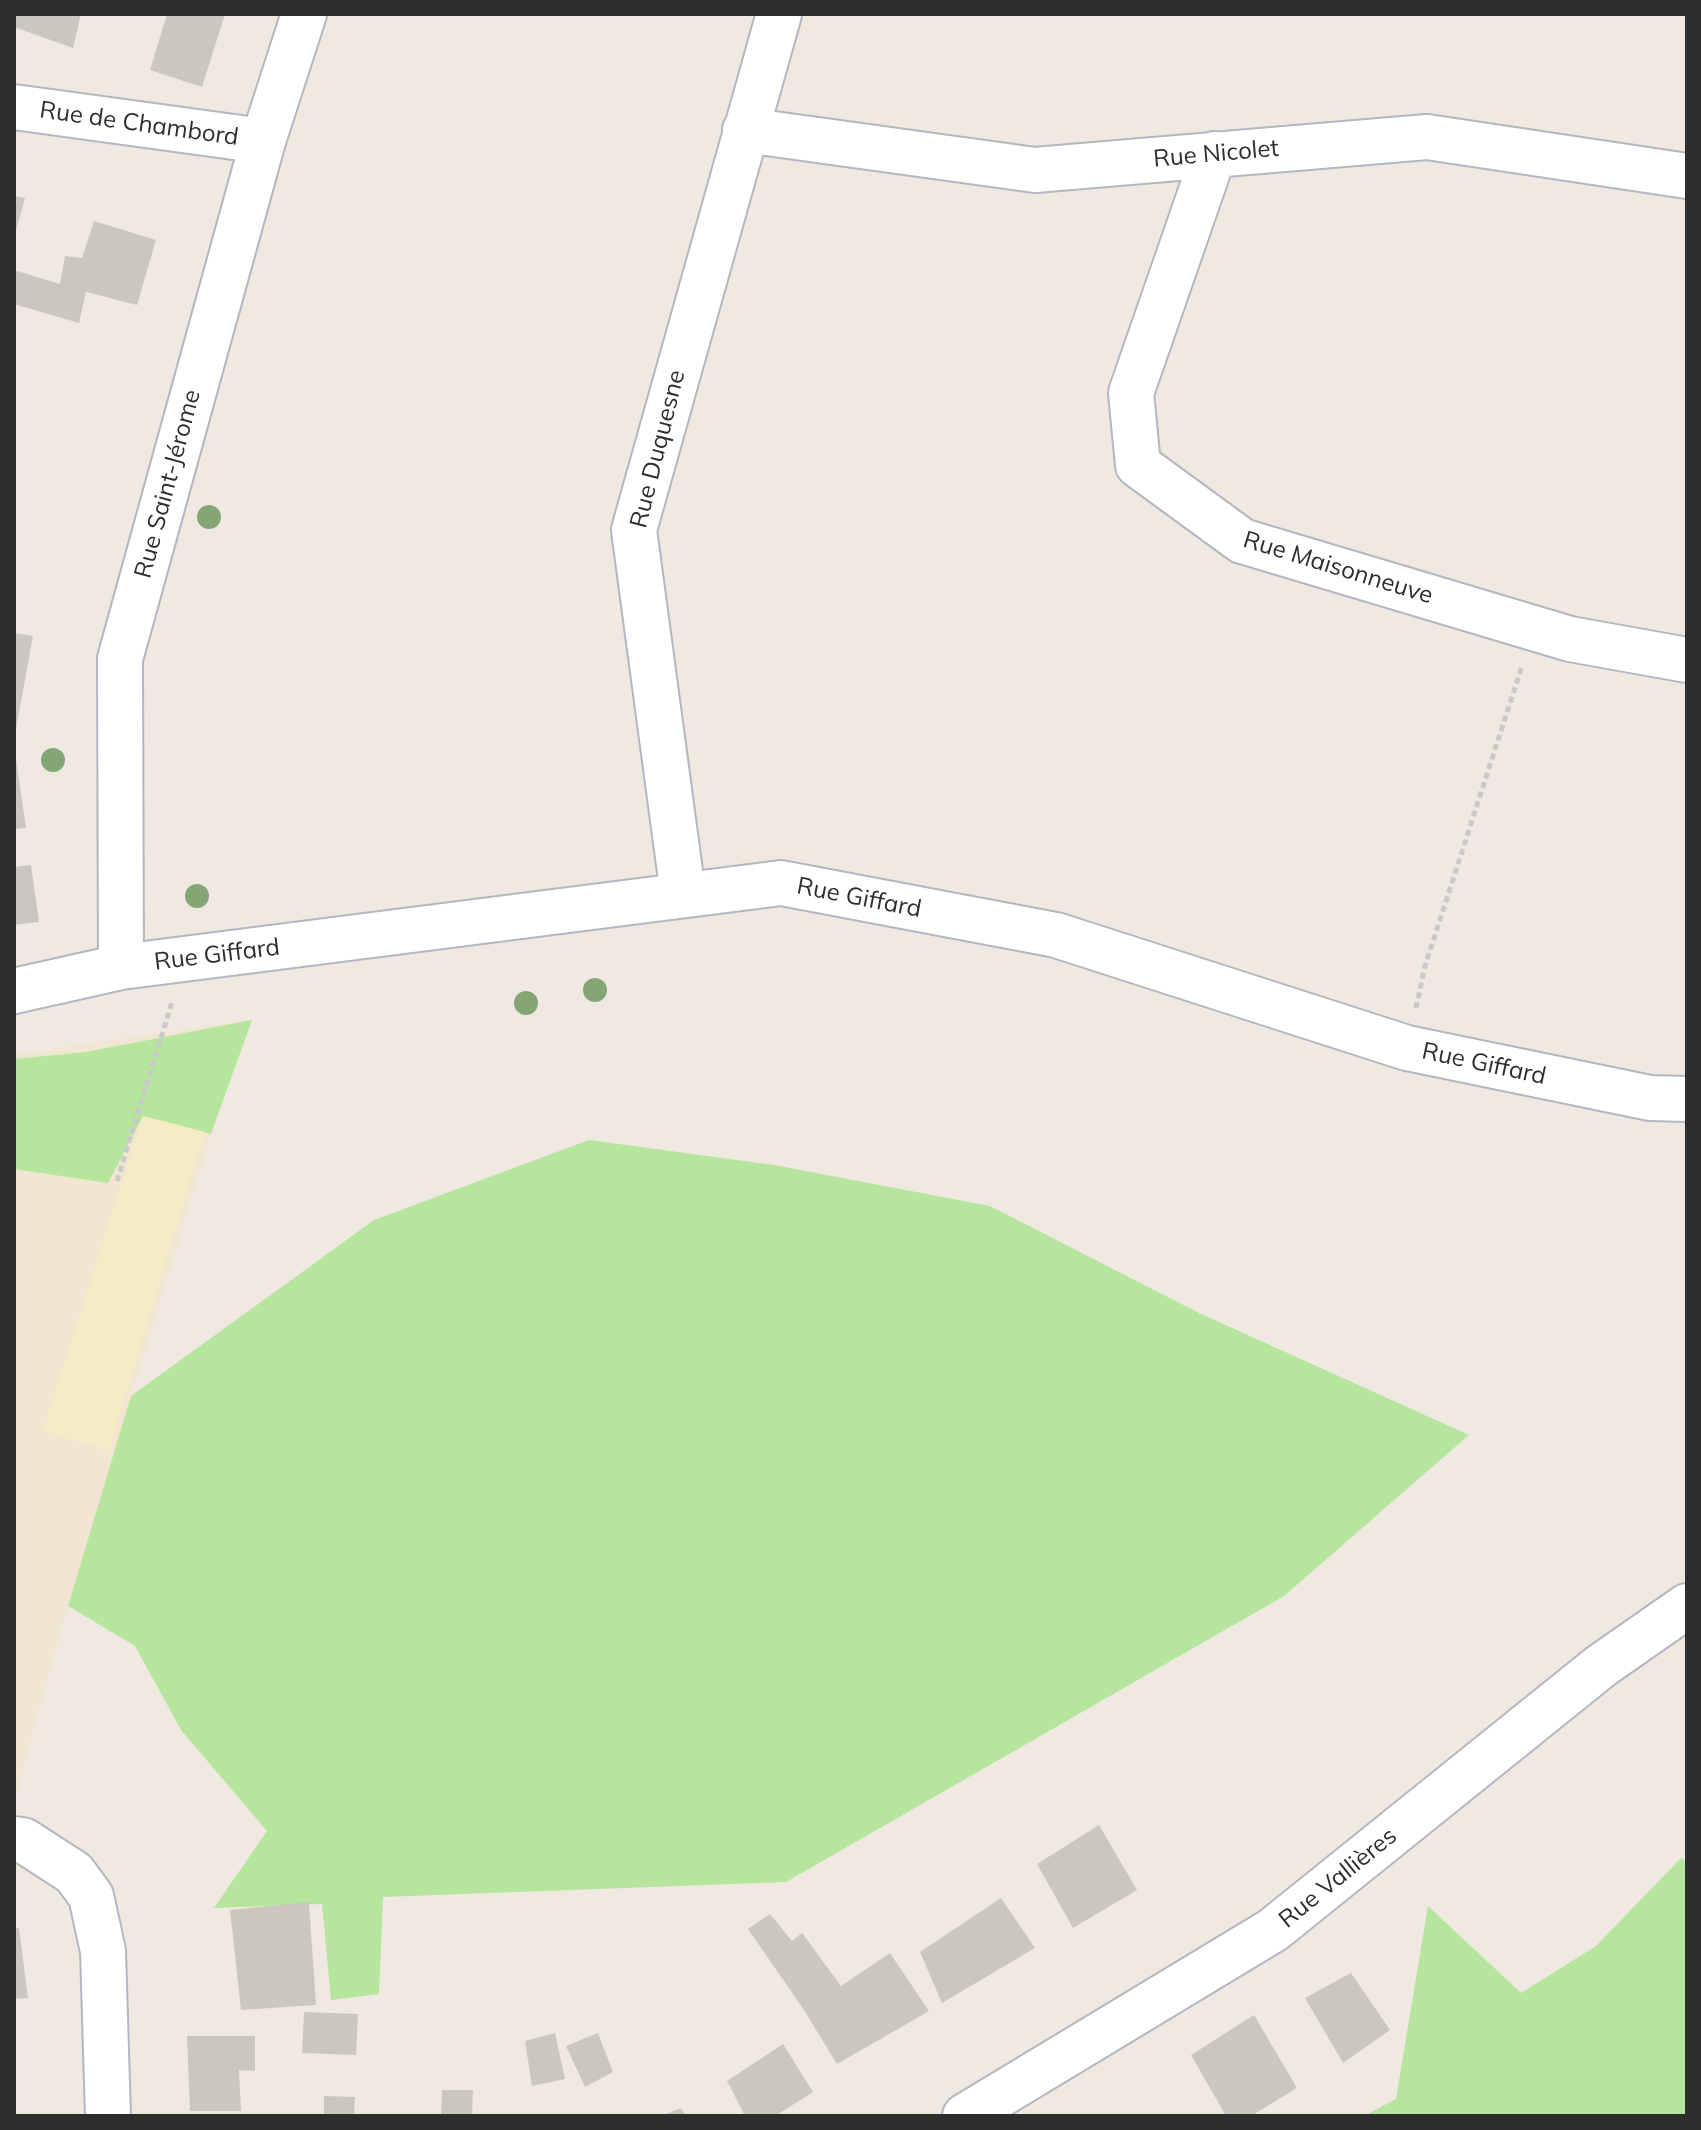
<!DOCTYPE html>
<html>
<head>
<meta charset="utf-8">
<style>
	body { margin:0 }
	#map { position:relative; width:1701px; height:2130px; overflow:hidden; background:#efe9e1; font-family:Mulish,sans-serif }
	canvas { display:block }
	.frame { position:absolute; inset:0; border:16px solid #2e2e2e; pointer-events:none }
</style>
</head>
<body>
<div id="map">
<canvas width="1701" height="2130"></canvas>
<div class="frame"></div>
</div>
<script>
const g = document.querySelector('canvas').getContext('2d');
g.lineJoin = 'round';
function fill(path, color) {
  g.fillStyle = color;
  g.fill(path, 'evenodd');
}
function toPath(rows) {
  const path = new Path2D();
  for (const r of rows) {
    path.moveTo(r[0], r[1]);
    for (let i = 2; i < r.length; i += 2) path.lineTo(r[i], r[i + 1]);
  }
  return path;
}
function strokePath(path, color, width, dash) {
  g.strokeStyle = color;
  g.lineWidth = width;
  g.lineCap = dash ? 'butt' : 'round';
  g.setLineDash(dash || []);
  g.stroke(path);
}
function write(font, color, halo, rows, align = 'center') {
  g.font = font + ' Mulish,sans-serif';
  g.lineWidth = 7;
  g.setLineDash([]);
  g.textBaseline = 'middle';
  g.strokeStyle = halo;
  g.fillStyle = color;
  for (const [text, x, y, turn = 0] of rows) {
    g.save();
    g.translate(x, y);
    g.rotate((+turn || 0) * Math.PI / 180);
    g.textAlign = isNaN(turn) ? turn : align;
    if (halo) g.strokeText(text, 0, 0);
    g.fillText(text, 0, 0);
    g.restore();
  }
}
const education = toPath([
	[252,1020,211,1134,68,1606,14,1802,14,1054]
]);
const green = toPath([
	[252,1020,211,1134,143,1116,108,1183,14,1169,14,1059,86,1052],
	[589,1140,774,1165,990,1206,1199,1313,1469,1435,1284,1596,786,1882,383,1897,379,1994,331,2000,322,1904,214,1908,267,1831,181,1730,135,1646,68,1606,131,1396,374,1220],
	[1681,1858,1687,1862,1687,2116,1364,2116,1396,2099,1428,1906,1521,1993,1596,1946]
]);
const sand = toPath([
	[143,1116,205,1132,109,1451,43,1431]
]);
const building = toPath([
	[14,14,81,14,73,48,14,27],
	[167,14,225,14,202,87,150,70],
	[14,196,25,198,15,234,14,234],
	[94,221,156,240,137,305,86,292,79,323,14,304,14,270,60,284,65,256,82,258],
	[14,633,33,636,16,729,14,729],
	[14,759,16,759,26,828,14,829],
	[31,865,39,922,14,925,14,867],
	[1099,1825,1137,1890,1073,1928,1037,1864],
	[1001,1898,1035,1948,942,2003,920,1952],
	[309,1902,316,2005,241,2010,230,1910],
	[770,1914,792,1941,802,1933,841,1986,890,1953,929,2011,837,2064,804,2010,748,1929],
	[19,1928,28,1998,14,1999,14,1929],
	[1351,1973,1390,2030,1343,2063,1305,1998],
	[304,2012,358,2014,356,2055,302,2053],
	[1254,2015,1297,2088,1251,2116,1226,2116,1191,2055],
	[555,2033,565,2079,532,2086,525,2041],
	[598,2033,613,2072,585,2087,566,2046],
	[187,2036,255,2036,255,2071,239,2070,241,2111,190,2111],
	[783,2044,813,2092,775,2116,745,2116,727,2081],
	[442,2090,473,2090,472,2116,441,2116],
	[324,2096,355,2097,354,2116,324,2116],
	[681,2108,686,2116,661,2116]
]);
const path = toPath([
	[1416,1008,1425,966,1522,666],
	[117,1181,172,1002]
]);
const minor = toPath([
	[14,107,263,141],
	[745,130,1035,170,1427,137,1687,176],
	[1214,154,1131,393,1138,465,1242,541,1570,639,1687,660],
	[683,894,634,530,779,14],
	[121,967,120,659,263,141,304,14],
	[14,991,121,967,781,883,1056,935,1407,1048,1650,1098,1687,1099],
	[14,1839,23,1840,74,1873,91,1896,103,1951,108,2116],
	[965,2116,1273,1930,1601,1666,1687,1606]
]);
const trees = [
	[209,517],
	[53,760],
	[197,896],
	[595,990],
	[526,1003]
];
const streetNames = [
	["Rue de Chambord",139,124,8],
	["Rue Nicolet",1216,154,-5],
	["Rue Duquesne",658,449,-76],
	["Rue Saint-Jérome",168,484,-75],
	["Rue Maisonneuve",1338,568,17],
	["Rue Giffard",859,898,11],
	["Rue Giffard",217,955,-7],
	["Rue Giffard",1484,1064,12],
	["Rue Vallières",1338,1878,-39]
];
fill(education, '#f0e6d1');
fill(green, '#b6e59e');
fill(sand, '#f3ecc5');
fill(building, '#cbc7bf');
strokePath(minor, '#b4b7c1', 48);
strokePath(path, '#c9c9c9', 5, [6, 4]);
strokePath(minor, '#fff', 44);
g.fillStyle = '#84a574';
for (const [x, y] of trees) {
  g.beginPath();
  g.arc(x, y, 12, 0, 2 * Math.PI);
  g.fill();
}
write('24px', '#2e2e2e', '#fff', streetNames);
</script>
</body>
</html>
